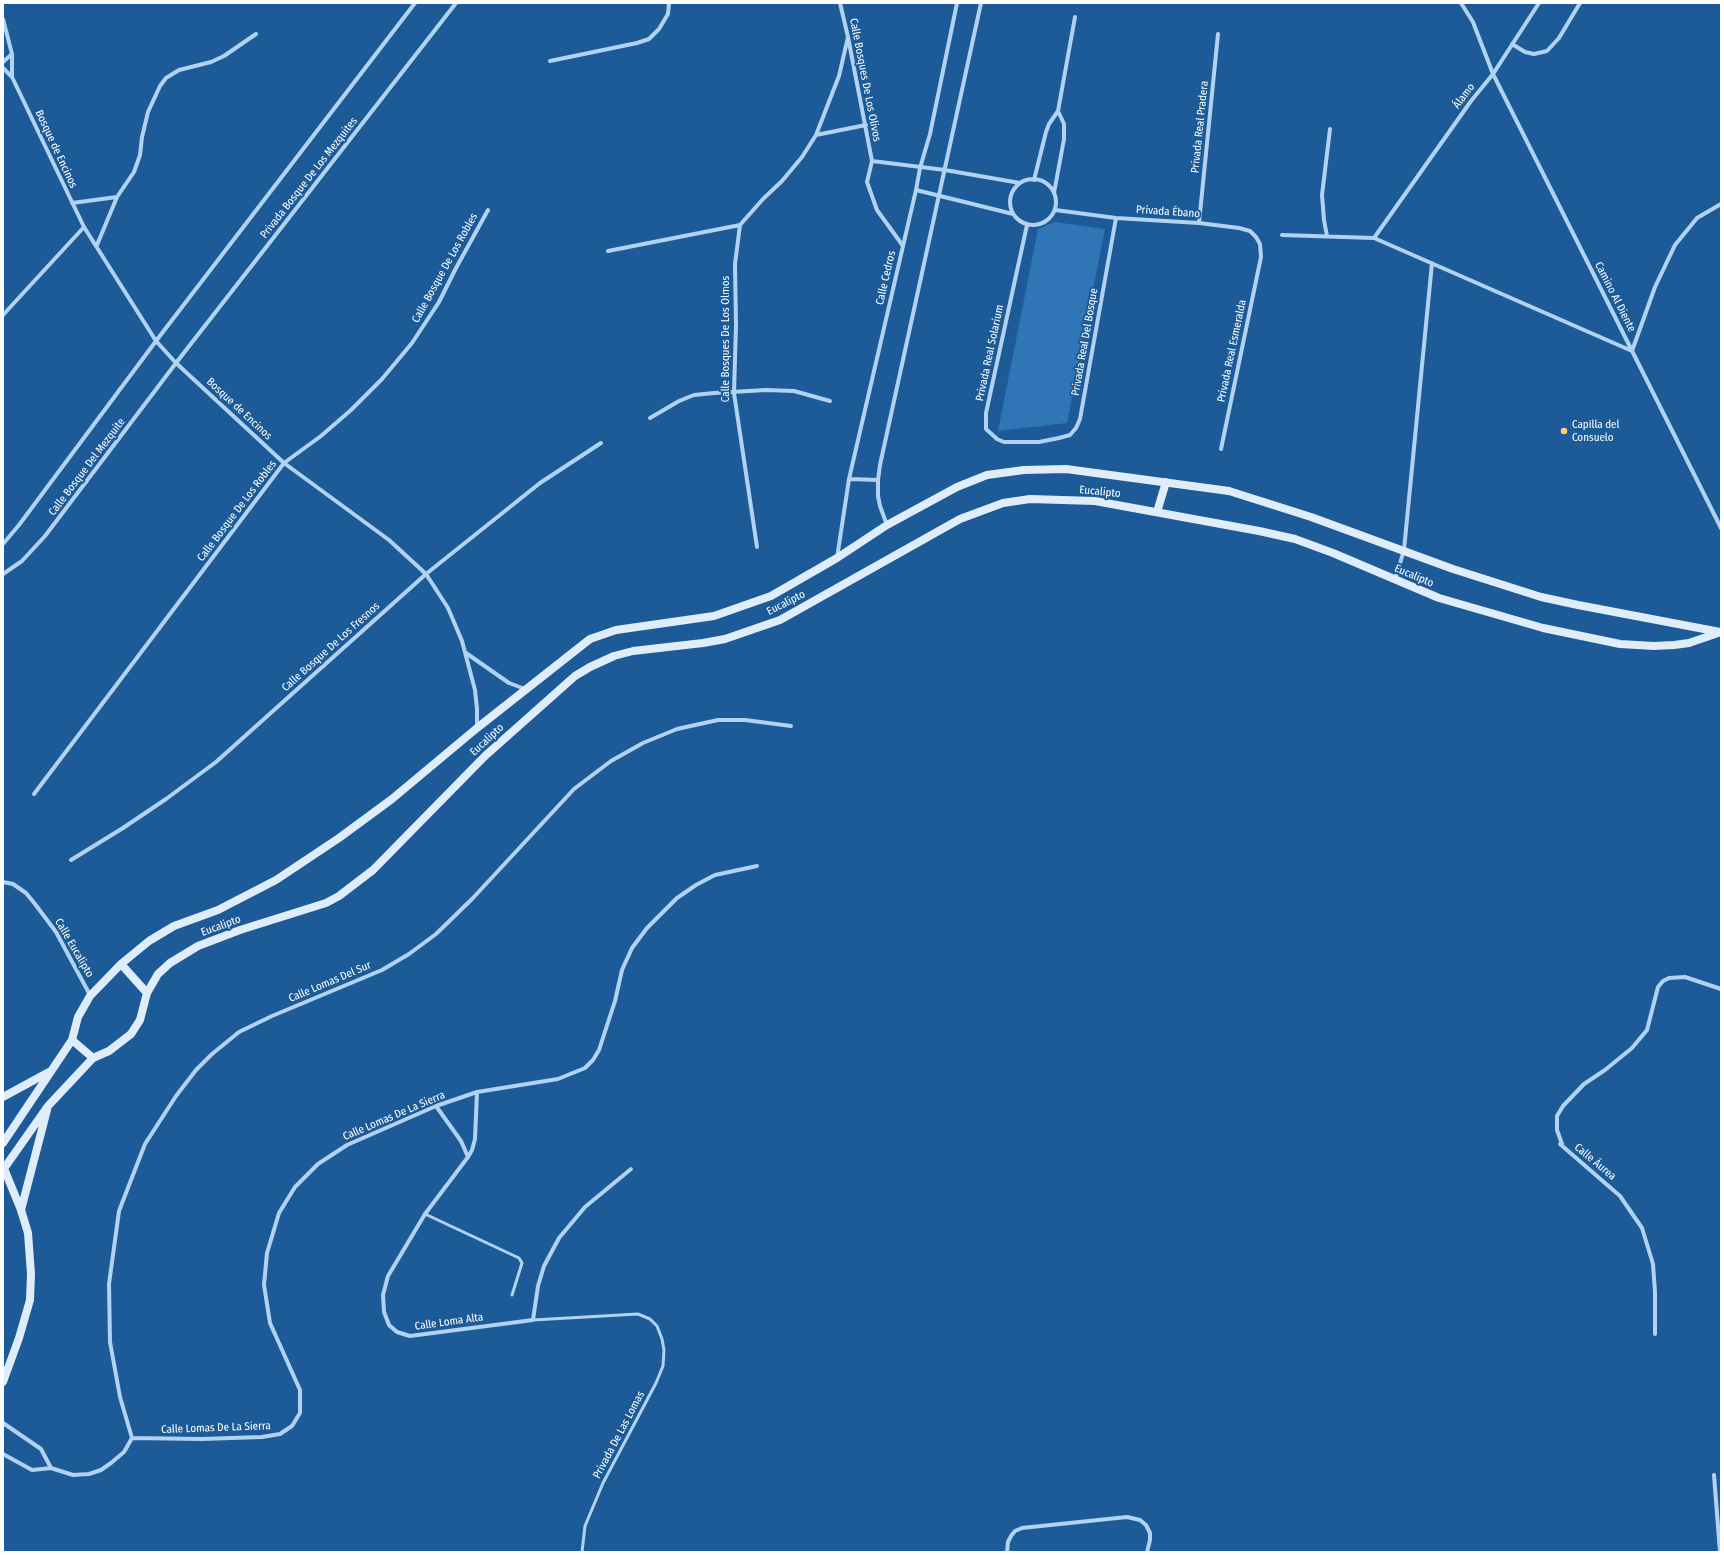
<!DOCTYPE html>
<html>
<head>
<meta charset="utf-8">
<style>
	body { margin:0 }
	#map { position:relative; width:1724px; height:1555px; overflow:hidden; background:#1c5b98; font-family:"Fira Sans Condensed",sans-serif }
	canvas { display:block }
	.frame { position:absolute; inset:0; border:4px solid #fff; pointer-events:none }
</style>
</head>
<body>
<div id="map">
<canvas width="1724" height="1555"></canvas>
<div class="frame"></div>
</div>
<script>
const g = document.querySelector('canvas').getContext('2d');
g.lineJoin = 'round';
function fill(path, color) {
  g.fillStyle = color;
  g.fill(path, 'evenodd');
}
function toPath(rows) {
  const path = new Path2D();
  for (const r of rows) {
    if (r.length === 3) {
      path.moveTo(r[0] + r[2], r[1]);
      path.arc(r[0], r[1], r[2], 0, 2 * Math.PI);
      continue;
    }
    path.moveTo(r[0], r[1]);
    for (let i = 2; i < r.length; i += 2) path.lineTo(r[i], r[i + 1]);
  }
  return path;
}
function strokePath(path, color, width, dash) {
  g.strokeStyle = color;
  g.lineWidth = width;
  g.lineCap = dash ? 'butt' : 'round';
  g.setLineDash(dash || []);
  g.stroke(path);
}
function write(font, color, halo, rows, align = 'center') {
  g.font = font + ' "Fira Sans Condensed",sans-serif';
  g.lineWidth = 4;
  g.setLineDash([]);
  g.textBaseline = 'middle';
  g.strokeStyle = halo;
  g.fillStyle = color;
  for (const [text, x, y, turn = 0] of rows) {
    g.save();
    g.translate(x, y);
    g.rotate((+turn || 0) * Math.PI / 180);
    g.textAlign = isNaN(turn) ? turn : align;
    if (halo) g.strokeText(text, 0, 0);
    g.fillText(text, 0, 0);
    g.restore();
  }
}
const green = toPath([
	[1055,222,1105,229,1067,423,998,431,1038,229]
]);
const lane = toPath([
	[425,1214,519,1258,522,1263,512,1295],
	[533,1320,638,1314,650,1319,657,1326,662,1339,664,1350,663,1366,656,1383,603,1483,585,1526,582,1552]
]);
const street = toPath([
	[840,3,848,37,872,161,867,182,877,210,903,246],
	[1461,3,1473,22,1493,74,1721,528],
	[3,19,12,54,12,77],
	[1512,44,1525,52,1534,54,1547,51,1559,38,1580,3],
	[550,61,637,43,649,39,659,29,668,14,669,3],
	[3,62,12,54],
	[3,68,12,77,84,227,156,341,176,363,284,463,389,540,426,574,448,608,462,641,475,690,477,709,477,727],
	[816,135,866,125],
	[872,161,945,170,1020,183],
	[1033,202,23],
	[1034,180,1046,132,1049,124,1058,111,1075,17],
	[916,190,1013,214],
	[1054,193,1064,139,1064,124,1058,111],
	[72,203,117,197],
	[1055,210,1116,218,1199,223,1239,228,1250,231,1256,237,1260,244,1261,257,1221,449],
	[1199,223,1218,34],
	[740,225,735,264,736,325,734,393,757,547],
	[1027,225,986,413,986,429,997,439,1004,442,1039,442,1059,438,1070,435,1076,428,1080,419,1116,218],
	[1282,235,1374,238,1632,351],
	[1327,236,1324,220,1322,195,1330,129],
	[1374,238,1471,101,1493,74,1539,3],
	[97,245,117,197,134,172,140,155,142,137,148,112,160,86,166,78,179,70,211,62,224,56,256,34],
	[608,251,740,225,763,199,782,181,802,157,816,135,839,76,848,37],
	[3,315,84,227],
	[1632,351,1655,287,1675,245,1697,218,1721,204],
	[650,418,679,401,694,395,714,393,766,390,794,391,830,401],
	[849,479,878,480],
	[887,525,880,506,878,496,878,480,880,465,981,3],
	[3,544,19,525,156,341,415,3],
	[837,558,849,479,916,190,920,168,930,134,957,3],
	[3,574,22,561,45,536,176,363,456,3],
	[1395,580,1404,550,1432,263],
	[466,653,509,683,525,689],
	[34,794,284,463,321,436,351,410,382,379,412,343,439,302,456,268,488,210],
	[71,860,123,828,166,799,216,762,426,574,540,483,601,443],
	[3,882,13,884,26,893,35,904,56,932,90,995],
	[477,1092,475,1139,472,1150,468,1157,425,1214,388,1276,383,1295,384,1312,389,1325,397,1332,410,1336,533,1320,538,1286,544,1266,559,1238,585,1207,631,1169],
	[436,1106,461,1141,468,1157],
	[1655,1334,1655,1292,1653,1264,1642,1228,1620,1196,1560,1144,1562,1144,1557,1130,1557,1116,1563,1106,1584,1084,1605,1070,1632,1048,1647,1030,1658,987,1663,981,1669,978,1685,977,1721,989],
	[3,1423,41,1449,51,1468],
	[132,1438,120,1397,110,1342,109,1284,119,1211,145,1144,176,1096,196,1070,212,1054,239,1032,272,1016,382,970,409,954,436,934,472,899,574,789,611,761,643,743,677,729,718,720,745,720,791,726],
	[3,1454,32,1470,51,1468,73,1475,89,1474,101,1470,111,1463,124,1452,132,1438,202,1439,262,1437,280,1434,292,1426,300,1413,300,1390,270,1323,264,1285,267,1253,279,1213,295,1187,318,1164,347,1145,436,1106,477,1092,558,1079,585,1068,593,1060,599,1050,615,1001,622,970,632,948,647,928,677,898,696,885,715,875,757,866],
	[1714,1475,1720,1552],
	[1007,1552,1008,1542,1011,1536,1015,1531,1022,1528,1127,1517,1140,1520,1146,1525,1150,1533,1150,1540,1147,1552]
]);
const secondary = toPath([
	[1157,512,1166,482],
	[121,964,147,993],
	[72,1040,93,1058],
	[3,1097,49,1072],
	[3,1143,72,1040,78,1017,90,996,121,964,149,941,174,926,218,910,276,880,339,838,392,799,477,728,590,639,616,630,714,616,771,596,837,558,887,525,957,487,987,475,1024,470,1066,469,1229,491,1311,517,1453,569,1541,597,1578,605,1720,632],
	[3,1166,21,1210,28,1233,31,1274,30,1300,19,1338,3,1382],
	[3,1170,48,1106,93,1058,109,1051,131,1034,140,1020,147,993,158,974,170,963,198,946,240,930,326,903,339,896,373,870,485,756,575,676,590,667,614,656,633,651,703,643,725,639,780,620,960,519,1003,503,1030,499,1095,501,1259,531,1295,539,1333,553,1439,598,1543,628,1620,644,1654,646,1674,645,1689,643,1721,632],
	[21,1210,47,1110]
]);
const markers = [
	[1564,431,4,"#ffcc70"]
];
const streetNames = [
	["Calle Bosques De Los Olivos",865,80,79],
	["Álamo",1464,96,-53],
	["Privada Real Pradera",1200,127,-84],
	["Bosque de Encinos",56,149,65],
	["Privada Bosque De Los Mezquites",309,178,-52],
	["Privada Ébano",1168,212,4],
	["Calle Bosque De Los Robles",445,268,-61],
	["Calle Cedros",886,278,-77],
	["Camino Al Diente",1615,297,63],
	["Calle Bosques De Los Olmos",726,339,-90],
	["Privada Real Del Bosque",1085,342,-80],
	["Privada Real Esmeralda",1232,351,-78],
	["Privada Real Solarium",990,353,-78],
	["Bosque de Encinos",239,409,43],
	["Calle Bosque Del Mezquite",87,467,-53],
	["Eucalipto",1100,492,6],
	["Calle Bosque De Los Robles",237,511,-53],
	["Eucalipto",1414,576,23],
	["Eucalipto",786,603,-27],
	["Calle Bosque De Los Fresnos",331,647,-42],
	["Eucalipto",487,740,-43],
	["Eucalipto",221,926,-20],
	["Calle Eucalipto",74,948,60],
	["Calle Lomas Del Sur",330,982,-23],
	["Calle Lomas De La Sierra",394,1116,-23],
	["Calle Áurea",1595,1162,40],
	["Calle Loma Alta",449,1322,-8],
	["Calle Lomas De La Sierra",216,1428,-2],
	["Privada De Las Lomas",619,1435,-62]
];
const poiNames = [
	["Capilla del",1572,425],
	["Consuelo",1572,438]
];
fill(green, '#3075b5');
strokePath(lane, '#b1d2f0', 3);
strokePath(street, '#b1d2f0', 4);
strokePath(secondary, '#dfedfb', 8);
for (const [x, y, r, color] of markers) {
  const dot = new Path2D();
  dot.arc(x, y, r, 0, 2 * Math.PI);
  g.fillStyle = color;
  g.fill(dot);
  strokePath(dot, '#1c5b98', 1.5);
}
write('11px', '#fff', '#1c5b98', streetNames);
write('11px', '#fff', '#1c5b98', poiNames, 'left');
</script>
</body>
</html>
